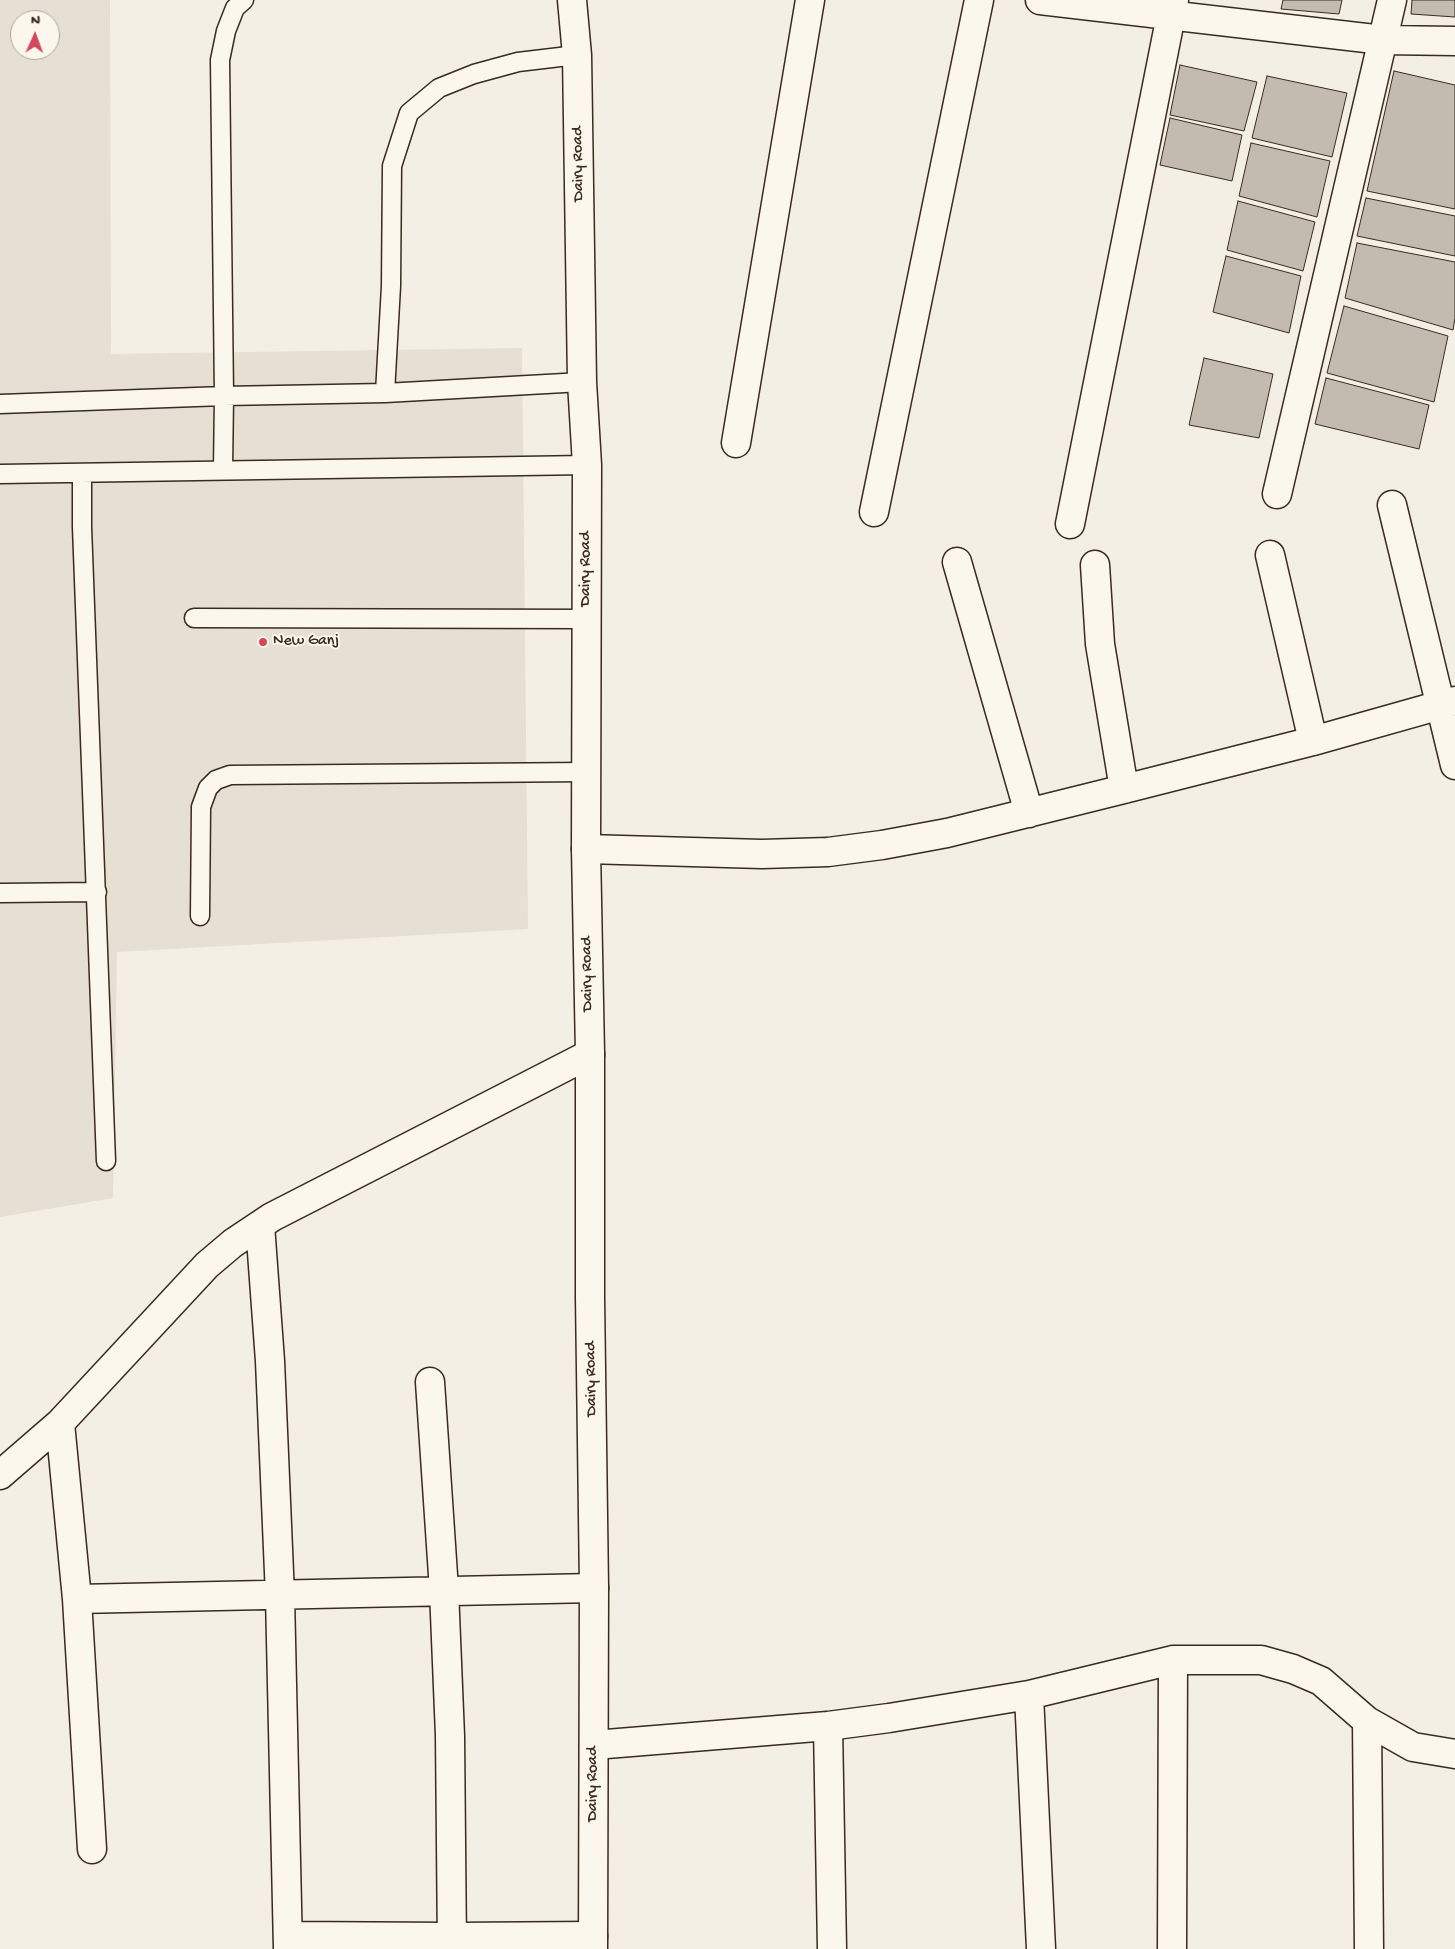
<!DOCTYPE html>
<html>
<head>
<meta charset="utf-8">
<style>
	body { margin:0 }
	#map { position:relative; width:1455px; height:1949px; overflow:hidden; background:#f3efe4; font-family:"Gochi Hand",sans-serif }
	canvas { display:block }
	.north { position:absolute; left:10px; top:10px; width:50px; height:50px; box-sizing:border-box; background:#fbf7ec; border:1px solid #aea59a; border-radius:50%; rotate:2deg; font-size:14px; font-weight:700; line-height:20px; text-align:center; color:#3b2a1e }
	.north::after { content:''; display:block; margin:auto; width:18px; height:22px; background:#d1495b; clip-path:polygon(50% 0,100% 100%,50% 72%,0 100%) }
</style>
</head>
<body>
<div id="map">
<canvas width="1455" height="1949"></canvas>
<div class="north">N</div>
</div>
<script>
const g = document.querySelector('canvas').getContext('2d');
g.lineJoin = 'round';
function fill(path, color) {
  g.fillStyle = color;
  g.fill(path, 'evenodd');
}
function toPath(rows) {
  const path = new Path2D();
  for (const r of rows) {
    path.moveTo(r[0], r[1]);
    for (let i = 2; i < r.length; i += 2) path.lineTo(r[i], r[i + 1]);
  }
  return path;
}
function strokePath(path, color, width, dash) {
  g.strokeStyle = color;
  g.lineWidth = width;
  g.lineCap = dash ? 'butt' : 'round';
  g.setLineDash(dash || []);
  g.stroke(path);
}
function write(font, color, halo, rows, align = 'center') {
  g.font = font + ' "Gochi Hand",sans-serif';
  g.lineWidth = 4;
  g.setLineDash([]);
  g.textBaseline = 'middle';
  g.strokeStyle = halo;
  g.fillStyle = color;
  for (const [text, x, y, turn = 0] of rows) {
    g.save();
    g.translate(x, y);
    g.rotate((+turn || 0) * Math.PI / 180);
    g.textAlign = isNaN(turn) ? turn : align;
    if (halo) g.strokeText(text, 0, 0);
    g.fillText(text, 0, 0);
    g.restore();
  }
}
const built = toPath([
	[0,0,110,0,111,354,522,348,528,929,117,952,113,1198,0,1217],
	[20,20,50,20,50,50,20,50]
]);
const building = toPath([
	[1283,0,1342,0,1339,14,1281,9,1283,0],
	[1412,0,1455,0,1455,17,1411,14,1412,0],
	[1180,65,1257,82,1244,131,1170,115,1180,65],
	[1394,71,1455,85,1455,209,1367,191,1394,71],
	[1267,76,1347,93,1332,157,1252,138,1267,76],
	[1170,118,1242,135,1232,181,1160,165,1170,118],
	[1251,143,1330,161,1317,217,1239,196,1251,143],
	[1366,198,1455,216,1455,256,1357,236,1366,198],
	[1238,201,1315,222,1303,271,1227,250,1238,201],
	[1357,243,1455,262,1455,318,1453,330,1345,298,1357,243],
	[1226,256,1301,276,1289,333,1213,312,1226,256],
	[1344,306,1448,336,1434,402,1327,373,1344,306],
	[1204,358,1273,374,1259,438,1189,425,1204,358],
	[1326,378,1429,405,1419,449,1315,424,1326,378]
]);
const service = toPath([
	[385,393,391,286,392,166,409,113,439,88,474,74,518,62,577,55],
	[0,404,224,396,385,393,582,382],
	[223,470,224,396,220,60,226,31,235,8,244,0],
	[82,473,82,527,106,1161],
	[0,474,587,465],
	[194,618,587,619],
	[0,893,97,892],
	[200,916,201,807,208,788,216,780,230,775,586,772]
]);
const minor = toPath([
	[1040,0,1383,40,1455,41],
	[736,443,810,0],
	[1277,494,1392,0],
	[1392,505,1455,765],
	[874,512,979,0],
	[1070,524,1174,0],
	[1270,555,1313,741],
	[957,562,1029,813],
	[1095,565,1100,644,1124,789],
	[586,849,762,854,828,852,882,845,947,833,1124,789,1313,741,1455,701],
	[260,1225,270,1361,280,1596,288,1949],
	[430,1382,444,1590,450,1736,452,1949],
	[60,1423,77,1599,92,1849],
	[0,1475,60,1423,207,1265,233,1243,272,1217,590,1054],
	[77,1599,594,1588],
	[1029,1695,1041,1949],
	[1367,1721,1369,1949],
	[828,1726,832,1949],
	[594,1745,828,1726,889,1718,1029,1695,1173,1660,1261,1660,1293,1669,1321,1681,1367,1721,1413,1747,1455,1754],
	[288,1936,452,1937,593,1936],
	[1172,1949,1173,1660]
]);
const tertiary = toPath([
	[572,0,577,55,582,382,587,465,586,849,590,1054,590,1297,594,1588,593,1949]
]);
const markers = [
	[263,642,5,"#d1495b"]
];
const streetNames = [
	["Dairy Road",579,164,-91],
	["Dairy Road",587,569,-90],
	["Dairy Road",588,974,-91],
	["Dairy Road",592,1379,-91],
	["Dairy Road",594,1784,-90]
];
const poiNames = [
	["New Ganj",273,642]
];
fill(built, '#e5dfd4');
fill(building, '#c3bbb0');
strokePath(building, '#3b2a1e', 1);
strokePath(service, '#3b2a1e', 21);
strokePath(minor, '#3b2a1e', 31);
strokePath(tertiary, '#3b2a1e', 31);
strokePath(service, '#fbf7ec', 18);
strokePath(minor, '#fbf7ec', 28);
strokePath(tertiary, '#fbf7ec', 28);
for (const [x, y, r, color] of markers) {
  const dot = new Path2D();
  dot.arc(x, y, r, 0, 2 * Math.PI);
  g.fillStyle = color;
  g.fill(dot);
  strokePath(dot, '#fbf7ec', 2);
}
write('16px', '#3b2a1e', '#fbf7ec', streetNames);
write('16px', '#3b2a1e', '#fbf7ec', poiNames, 'left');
</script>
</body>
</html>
